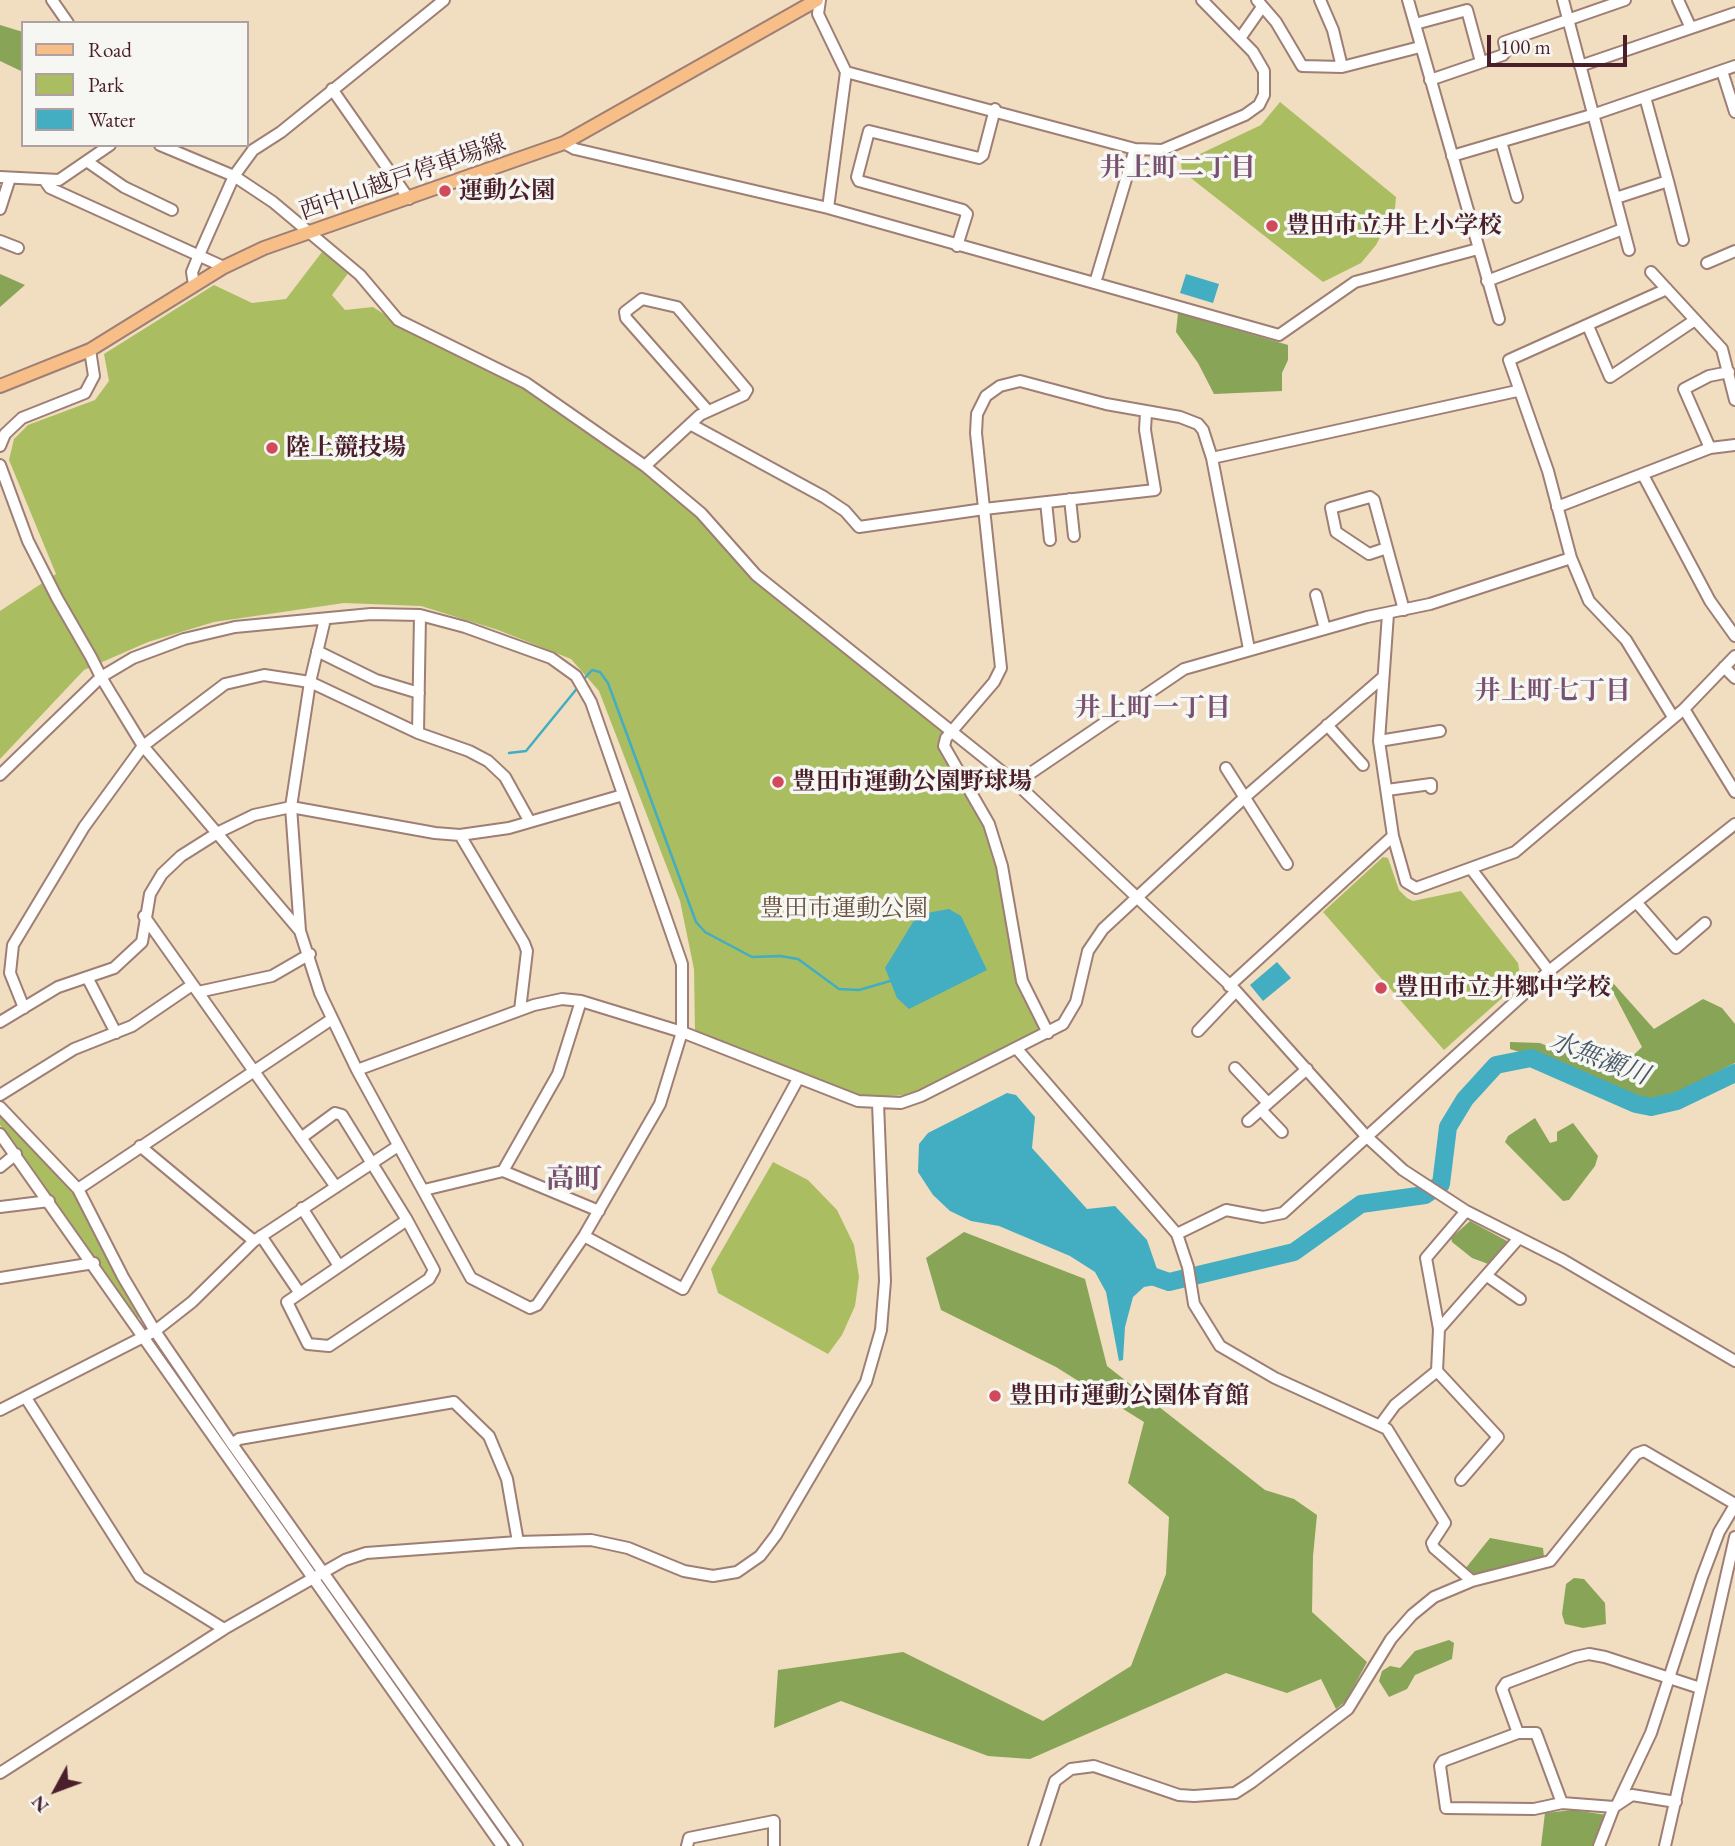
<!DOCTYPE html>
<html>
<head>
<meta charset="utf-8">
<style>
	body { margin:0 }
	#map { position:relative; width:1735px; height:1846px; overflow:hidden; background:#f1ddbf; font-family:"EB Garamond",serif }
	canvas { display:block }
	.legend { position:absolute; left:21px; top:21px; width:228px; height:126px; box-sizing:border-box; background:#f6f6f2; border:2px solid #b1a0a2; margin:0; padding:9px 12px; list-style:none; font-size:21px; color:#4a1f2b }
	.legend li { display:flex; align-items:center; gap:14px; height:35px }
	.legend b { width:35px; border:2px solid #b1a0a2 }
	.north { position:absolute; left:21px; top:1755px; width:70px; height:70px; -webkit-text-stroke:5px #f6f6f2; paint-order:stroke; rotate:229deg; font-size:19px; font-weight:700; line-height:28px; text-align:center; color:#4a1f2b }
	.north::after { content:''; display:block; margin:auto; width:24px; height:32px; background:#4a1f2b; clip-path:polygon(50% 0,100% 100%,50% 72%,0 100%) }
	.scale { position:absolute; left:1487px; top:35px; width:140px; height:32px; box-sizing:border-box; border:4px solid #4a1f2b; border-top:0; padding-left:9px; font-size:21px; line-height:24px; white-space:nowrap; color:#4a1f2b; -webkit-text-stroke:5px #f6f6f2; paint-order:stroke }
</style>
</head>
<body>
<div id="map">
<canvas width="1735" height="1846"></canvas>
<ul class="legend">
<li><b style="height:9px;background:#f7be87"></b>Road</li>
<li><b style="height:19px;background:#aabd61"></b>Park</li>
<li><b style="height:19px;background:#43adc2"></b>Water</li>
</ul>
<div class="north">N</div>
<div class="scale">100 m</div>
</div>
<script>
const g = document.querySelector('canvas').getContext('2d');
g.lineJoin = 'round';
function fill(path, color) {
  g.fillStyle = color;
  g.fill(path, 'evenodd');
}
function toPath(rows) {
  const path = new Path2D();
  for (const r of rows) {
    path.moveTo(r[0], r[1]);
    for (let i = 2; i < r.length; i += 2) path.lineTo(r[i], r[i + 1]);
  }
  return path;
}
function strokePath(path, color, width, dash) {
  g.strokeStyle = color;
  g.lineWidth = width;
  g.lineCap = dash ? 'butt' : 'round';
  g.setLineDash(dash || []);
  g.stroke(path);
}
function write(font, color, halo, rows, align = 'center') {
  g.font = font + ' "EB Garamond","Noto Serif JP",serif';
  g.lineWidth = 7;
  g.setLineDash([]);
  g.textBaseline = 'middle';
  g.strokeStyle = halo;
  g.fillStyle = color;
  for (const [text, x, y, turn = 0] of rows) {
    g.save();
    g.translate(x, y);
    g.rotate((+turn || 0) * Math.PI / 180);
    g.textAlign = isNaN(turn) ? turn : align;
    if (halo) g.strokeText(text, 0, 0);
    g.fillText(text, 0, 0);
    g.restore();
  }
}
const green = toPath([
	[1280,102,1396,197,1395,208,1376,245,1361,263,1323,282,1182,171,1181,163,1261,125],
	[322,252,349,272,332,295,345,310,373,307,413,333,524,388,647,470,705,523,755,581,946,730,940,742,990,832,1041,1033,909,1095,863,1097,695,1031,694,969,680,901,599,691,571,659,498,630,421,606,344,603,214,622,148,642,84,670,0,759,0,611,56,574,9,460,14,439,28,425,95,400,109,381,104,354,214,285,252,303,286,299],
	[1383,857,1388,858,1399,890,1407,898,1413,901,1461,891,1518,963,1521,981,1444,1050,1323,912],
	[0,1115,68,1186,85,1213,139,1317,136,1319,0,1125],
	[773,1162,808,1180,837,1210,854,1245,859,1277,855,1306,842,1335,828,1354,718,1293,711,1269]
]);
const forest = toPath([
	[0,25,23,32,21,71,0,61],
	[0,274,25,285,0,307],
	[1178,313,1288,345,1288,360,1282,373,1282,391,1214,394,1198,363,1176,332],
	[1613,983,1654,1029,1703,999,1722,1008,1735,1024,1735,1063,1657,1103,1638,1100,1564,1066,1510,1049,1510,1042,1540,1043,1615,1073,1642,1047,1610,986],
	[1535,1118,1550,1143,1557,1141,1557,1132,1573,1123,1598,1156,1595,1166,1569,1200,1563,1201,1505,1142,1508,1136],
	[1470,1221,1507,1241,1509,1246,1491,1265,1472,1258,1452,1242,1451,1238],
	[964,1232,1085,1279,1107,1366,1265,1490,1294,1499,1317,1515,1313,1556,1312,1612,1367,1662,1346,1701,1336,1709,1321,1679,1287,1693,1226,1673,1030,1759,988,1756,841,1701,774,1728,778,1670,903,1652,1043,1721,1131,1666,1166,1574,1169,1517,1128,1483,1144,1422,1056,1367,941,1310,926,1258],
	[1490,1538,1543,1548,1544,1557,1470,1575,1465,1569],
	[1574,1578,1584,1579,1605,1603,1606,1624,1583,1628,1565,1624,1562,1614,1566,1584],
	[1449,1640,1454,1643,1452,1659,1415,1675,1407,1689,1389,1697,1379,1681,1382,1671,1390,1666,1400,1668,1415,1651],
	[1573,1810,1607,1815,1598,1846,1541,1846,1545,1813]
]);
const water = toPath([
	[1186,274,1219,284,1213,303,1180,293],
	[949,909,961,916,987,970,909,1009,897,998,885,968,913,922,927,913],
	[1277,962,1291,978,1263,1001,1250,985],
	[1007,1093,1016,1095,1035,1117,1032,1148,1087,1209,1115,1206,1147,1240,1158,1272,1155,1285,1144,1287,1133,1297,1125,1327,1123,1360,1119,1361,1106,1292,1095,1272,1070,1256,999,1226,971,1221,950,1211,933,1195,918,1172,919,1144,928,1133]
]);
const stream = toPath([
	[583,680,592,670,600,672,608,683,696,922,705,932,752,957,780,956,798,959,839,989,859,990,890,981],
	[509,753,526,751,579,686]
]);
const river = toPath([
	[1135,1270,1169,1282,1294,1252,1361,1204,1425,1195,1441,1184,1448,1127,1465,1099,1496,1065,1531,1058,1636,1104,1651,1107,1677,1101,1735,1073]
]);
const minor = toPath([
	[52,0,68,23],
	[820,0,818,14,846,72,828,208],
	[1257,0,1276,22,1302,66,1342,67,1420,47],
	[1320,0,1333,30,1342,67],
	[1408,0,1499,319],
	[1563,0,1629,250],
	[1678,0,1690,26],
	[1415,24,1467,10,1481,62],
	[1241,37,1262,7],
	[1580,66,1735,13],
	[1722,71,1735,112],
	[846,72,1135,149,1162,150,1245,115,1259,105,1264,95,1264,71,1253,52,1202,0],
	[1430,80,1503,55,1506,51,1504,42,1625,0],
	[332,89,409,199],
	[1501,142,1517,197],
	[564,143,575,149,828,208,1279,335,1355,282,1478,249],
	[160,145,234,176,273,202,360,275,398,320,526,383,645,466,701,513,756,575,1016,783,1236,991,1366,1136,1403,1170,1466,1211,1563,1260,1735,1361],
	[1452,156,1595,114,1735,66],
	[88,162,124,187,172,210],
	[0,177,59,180,110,145],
	[45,181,50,188,224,267],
	[1668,181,1683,240],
	[1616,198,1668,181,1645,97],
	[0,209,10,178],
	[0,241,18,248],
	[957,246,967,214,963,210,859,181,857,177,869,131,979,158,983,155,995,109],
	[1707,263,1735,251],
	[1651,272,1722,349,1735,400],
	[1487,281,1623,229],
	[1095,283,1135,149],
	[194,285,192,272,199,255,234,176,253,150,281,132,444,0],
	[1667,289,1509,360,1548,471,1571,558,1589,601,1626,640,1673,717],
	[1588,326,1610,377,1695,320],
	[690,424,824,497,845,511,859,527,984,509,1155,490,1145,430,1146,412],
	[0,446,5,434,22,418,85,393,94,376,90,350],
	[1710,448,1684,389,1709,376,1729,372],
	[1212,458,1517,391],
	[0,465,28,541,57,598,91,657,101,677,110,692,143,746,300,931,320,993,357,1070,471,1278,530,1308,537,1305,584,1236,660,1104,682,1032,682,964,591,702,576,676,551,658,465,627,420,615,371,614,235,627,184,639,133,658,101,677,0,775],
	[645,466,700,415,744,395,747,390,677,307,642,299,625,312,626,318,708,411],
	[1643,475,1710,601,1735,636],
	[1370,497,1374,500,1387,548,1369,554,1336,532,1331,508,1370,497],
	[1070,499,1074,536],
	[1046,502,1050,540],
	[1557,507,1710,448,1735,445],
	[1387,548,1404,610],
	[1316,595,1325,629],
	[1388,614,1379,741,1393,836,1406,882,1416,888,1515,852,1684,709,1735,656],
	[317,651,376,680,419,693],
	[1724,667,1735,678],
	[1684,709,1735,792],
	[1327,725,1363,765],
	[418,733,420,615],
	[1379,741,1440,731],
	[1226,768,1287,864],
	[1016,783,1184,669,1367,617,1430,604,1571,558],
	[1387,790,1431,784,1431,788],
	[460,835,524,943,527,951,520,1010],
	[1472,870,1549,971],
	[1637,903,1676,948,1705,923],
	[144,916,336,1187],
	[300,931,291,807,310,682,325,619],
	[87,977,116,1033],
	[1229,986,1393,836],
	[198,992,272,976,310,954],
	[24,1008,10,973,13,945,84,827,143,746,225,684,264,675,310,682,418,733,469,751,488,761,505,777,530,822],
	[0,1022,58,987,114,968,142,942,150,894,162,874,181,856,219,832,254,815,291,807,435,833,460,835,509,828,623,795],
	[1198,1031,1236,991],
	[1048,1033,1022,981,1002,866,989,824,944,746,946,738,994,682,1001,668,976,433,977,414,986,396,1000,386,1020,381,1106,404,1180,417,1198,424,1203,430,1212,458,1249,649],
	[1017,1049,1177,1234,1188,1267,1194,1304,1220,1346,1275,1378,1387,1429,1445,1523,1432,1543,1434,1548,1472,1581],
	[1235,1068,1268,1103],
	[357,1070,534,1005,562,999,581,1001,682,1032,858,1101,901,1103,921,1096,1063,1024,1076,1002,1088,951,1103,929,1244,798,1382,678],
	[0,1095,74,1049,132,1026,192,985],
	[0,1107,78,1189,123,1277,155,1331,232,1444,517,1846],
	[1261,1110,1282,1132],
	[1248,1121,1307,1069],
	[0,1134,502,1846],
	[301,1138,335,1113,342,1115,407,1220,434,1270,429,1279,329,1346,308,1344,287,1302,407,1220],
	[140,1146,254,1241],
	[0,1167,16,1154],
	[503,1171,558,1074,581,1001],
	[78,1189,332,1019],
	[424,1190,503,1171,599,1211],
	[0,1207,49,1201],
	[302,1208,339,1266],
	[1177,1234,1226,1210,1263,1217,1283,1213,1549,971,1735,824],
	[261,1236,299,1292],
	[584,1236,683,1289,798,1079],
	[1487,1276,1520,1299],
	[0,1278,94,1263],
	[1439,1329,1426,1258,1466,1211],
	[1437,1371,1498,1437,1461,1480],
	[26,1398,140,1577,224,1629],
	[0,1410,155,1331,192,1302,254,1241,398,1146],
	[1381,1424,1395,1405,1437,1371,1439,1329,1519,1238],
	[232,1444,239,1439,454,1402,489,1436,507,1479,518,1542],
	[1518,1733,1502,1689,1506,1683,1575,1657,1589,1654,1605,1657,1700,1688],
	[0,1773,224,1629,345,1560,366,1553,518,1542,591,1540,628,1548,684,1571,713,1576,737,1572,760,1556,776,1535,866,1382,881,1330,885,1281,878,1103],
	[1562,1803,1536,1733,1518,1733,1443,1761,1440,1766,1446,1808,1534,1809,1562,1803,1614,1807],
	[1617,1805,1651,1733,1702,1577,1719,1532,1735,1505],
	[687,1846,689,1838,774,1821,774,1846],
	[1034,1846,1055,1781,1071,1769,1094,1766,1179,1795,1194,1796,1235,1793,1252,1782,1348,1709,1391,1639,1412,1615,1434,1597,1472,1581,1550,1561,1636,1454,1644,1451,1735,1504],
	[1599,1846,1614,1807,1632,1795,1676,1802],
	[1665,1846,1735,1537]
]);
const major = toPath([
	[0,386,90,350,224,267,264,248,564,143,817,0]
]);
const markers = [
	[445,191,7,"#d1495b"],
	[1272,226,7,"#d1495b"],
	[272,448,7,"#d1495b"],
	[778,782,7,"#d1495b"],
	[1381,988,7,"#d1495b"],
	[995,1396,7,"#d1495b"]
];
const streetNames = [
	["西中山越戸停車場線",403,178,-19]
];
const poiNames = [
	["運動公園",459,191],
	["豊田市立井上小学校",1286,226],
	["陸上競技場",286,448],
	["豊田市運動公園野球場",792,782],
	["豊田市立井郷中学校",1395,988],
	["豊田市運動公園体育館",1009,1396]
];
const parkNames = [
	["豊田市運動公園",844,909]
];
const neighbourhoodNames = [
	["井上町二丁目",1178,169],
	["井上町七丁目",1553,692],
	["井上町一丁目",1153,709]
];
const waterNames = [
	["水無瀬川",1599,1059,21]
];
const quarterNames = [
	["高町",574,1180]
];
fill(green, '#aabd61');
fill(forest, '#87a457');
fill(water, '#43adc2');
strokePath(stream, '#43adc2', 2.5);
strokePath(river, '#43adc2', 18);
strokePath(minor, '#9e7e75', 14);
strokePath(major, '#9e7e75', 16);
strokePath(minor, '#fff', 10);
strokePath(major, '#f7be87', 12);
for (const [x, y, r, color] of markers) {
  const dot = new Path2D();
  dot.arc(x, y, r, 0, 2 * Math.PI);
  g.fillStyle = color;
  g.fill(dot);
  strokePath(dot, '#f6f6f2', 2.5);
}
write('24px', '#4a1f2b', '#f6f6f2', streetNames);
write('bold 24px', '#4a1f2b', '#f6f6f2', poiNames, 'left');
write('24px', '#674e3b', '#f6f6f2', parkNames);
write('bold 26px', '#795171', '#f6f6f2', neighbourhoodNames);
write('italic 26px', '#475867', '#f6f6f2', waterNames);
write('bold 28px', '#795171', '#f6f6f2', quarterNames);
</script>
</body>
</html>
